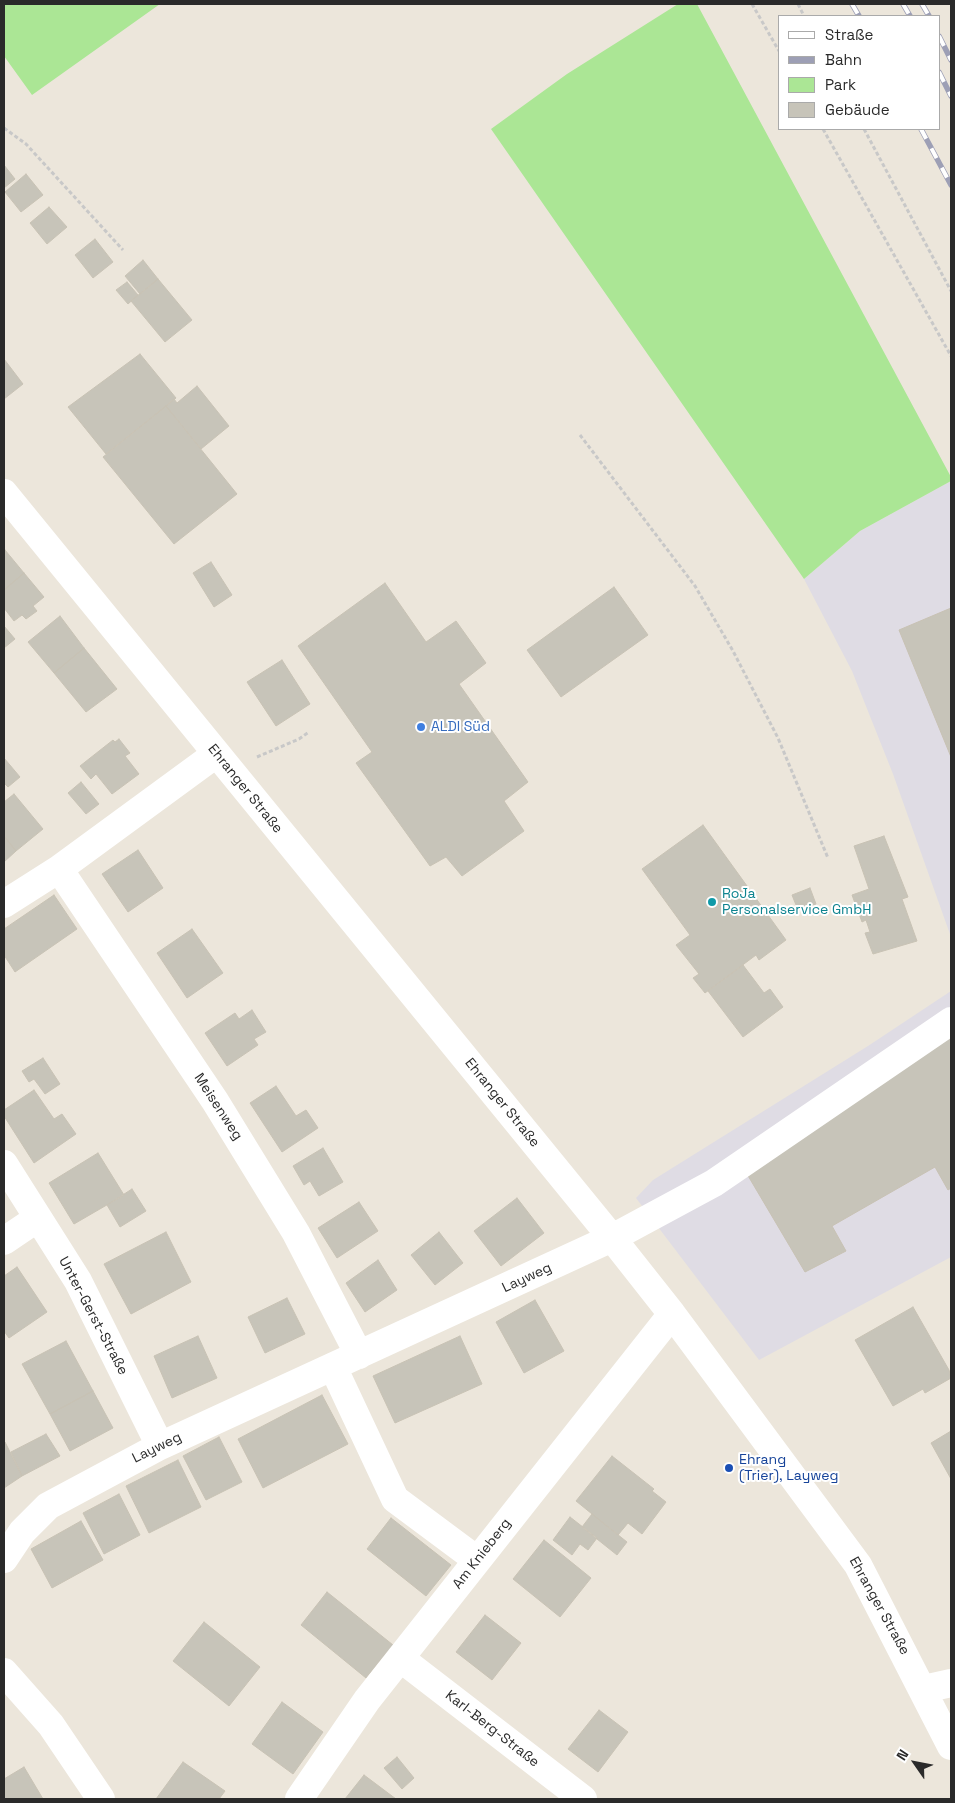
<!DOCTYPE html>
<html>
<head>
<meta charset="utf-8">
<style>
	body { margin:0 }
	#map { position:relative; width:955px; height:1803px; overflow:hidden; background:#ece6db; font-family:"Space Grotesk",sans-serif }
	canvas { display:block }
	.frame { position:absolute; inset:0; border:5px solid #2a2a2a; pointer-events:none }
	.legend { position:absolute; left:778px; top:15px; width:162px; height:115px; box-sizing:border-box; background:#fff; border:1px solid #aaa; margin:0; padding:6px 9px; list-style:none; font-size:15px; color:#2a2a2a }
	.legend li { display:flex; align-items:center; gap:10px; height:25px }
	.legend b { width:25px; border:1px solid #aaa }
	.north { position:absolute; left:890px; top:1738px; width:50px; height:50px; -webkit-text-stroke:4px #fff; paint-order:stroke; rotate:303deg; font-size:14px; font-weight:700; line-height:20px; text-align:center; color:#2a2a2a }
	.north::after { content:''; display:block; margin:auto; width:18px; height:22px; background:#2a2a2a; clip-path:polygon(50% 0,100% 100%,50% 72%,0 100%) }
</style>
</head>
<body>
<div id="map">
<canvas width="955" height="1803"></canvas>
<div class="frame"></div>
<ul class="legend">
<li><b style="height:6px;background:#fff"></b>Straße</li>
<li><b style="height:6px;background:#9d9fb5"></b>Bahn</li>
<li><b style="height:14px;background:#abe695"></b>Park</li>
<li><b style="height:14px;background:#c7c4b9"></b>Gebäude</li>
</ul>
<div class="north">N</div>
</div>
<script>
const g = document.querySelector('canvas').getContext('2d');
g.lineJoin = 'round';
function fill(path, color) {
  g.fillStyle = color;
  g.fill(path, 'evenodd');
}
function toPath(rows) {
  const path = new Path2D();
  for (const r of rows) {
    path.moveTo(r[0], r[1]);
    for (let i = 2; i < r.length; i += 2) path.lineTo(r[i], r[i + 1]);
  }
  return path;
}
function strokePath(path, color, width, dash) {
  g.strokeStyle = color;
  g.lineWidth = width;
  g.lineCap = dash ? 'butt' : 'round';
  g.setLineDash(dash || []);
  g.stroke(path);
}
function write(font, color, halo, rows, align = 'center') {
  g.font = font + ' "Space Grotesk",sans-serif';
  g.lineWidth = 4;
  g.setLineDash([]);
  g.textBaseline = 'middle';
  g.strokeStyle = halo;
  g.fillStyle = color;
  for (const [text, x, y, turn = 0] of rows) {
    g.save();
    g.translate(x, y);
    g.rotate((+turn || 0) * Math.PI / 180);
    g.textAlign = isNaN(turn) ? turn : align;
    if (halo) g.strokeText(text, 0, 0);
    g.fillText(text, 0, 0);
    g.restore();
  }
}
const industrial = toPath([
	[951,481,951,937,893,774,852,671,804,579,860,531],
	[951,991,951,1257,759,1360,636,1198,653,1180,868,1046]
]);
const green = toPath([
	[4,4,160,4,32,95,4,56],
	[678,4,697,4,951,477,951,481,860,531,804,579,491,129,567,74]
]);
const building = toPath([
	[4,165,15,179,4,188,4,165],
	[26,174,43,195,21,212,5,192,26,174],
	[49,207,67,227,47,244,30,223,49,207],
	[95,239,113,262,93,278,75,255,95,239],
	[143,260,158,279,140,294,125,276,143,260],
	[158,279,192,320,165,342,131,301,158,279],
	[127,282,138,295,128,304,116,290,127,282],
	[140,354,176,398,106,454,68,407,140,354],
	[4,359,23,384,4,399,4,359],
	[197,386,229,426,201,449,166,406,174,399,177,403,197,386],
	[166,406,237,494,174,544,103,457,166,406],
	[5,550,24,573,4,590,4,551,5,550],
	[211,562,232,595,214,607,193,573,211,562],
	[24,573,44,597,33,606,37,611,26,619,22,615,14,621,4,608,4,590,24,573],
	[385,583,426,642,456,621,486,663,459,684,528,782,504,801,524,831,462,876,446,857,430,866,356,763,372,752,298,646,385,583],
	[614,587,648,635,561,697,527,650,614,587],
	[951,608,951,757,899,630,951,608],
	[60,616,84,648,54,673,28,642,60,616],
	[4,626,15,639,4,648,4,626],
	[84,648,117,689,86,712,54,673,84,648],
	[282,660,310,704,276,726,247,682,282,660],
	[119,739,130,753,125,756,139,774,112,794,96,774,91,779,80,766,113,740,115,742,119,739],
	[4,758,20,777,8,787,4,783,4,758],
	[81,782,99,804,86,814,68,793,81,782],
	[14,794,43,829,16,851,4,836,4,802,14,794],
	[703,825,786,940,759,960,756,955,705,993,693,978,699,974,676,945,690,935,642,869,703,825],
	[4,836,16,851,4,862,4,836],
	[884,836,908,897,902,899,917,941,873,954,865,933,870,932,866,920,862,922,852,895,869,889,854,846,884,836],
	[138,850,163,888,128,912,102,874,138,850],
	[810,888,816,904,798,910,792,895,810,888],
	[54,895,77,929,15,972,4,955,4,929,54,895],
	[192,929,223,973,187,998,157,953,192,929],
	[743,965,764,993,770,989,783,1007,743,1037,708,991,743,965],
	[252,1010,266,1032,254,1039,258,1045,227,1066,205,1033,235,1013,239,1019,252,1010],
	[951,1036,951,1188,948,1190,935,1167,832,1226,846,1251,805,1272,747,1174,951,1036],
	[43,1058,60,1084,45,1094,34,1079,29,1082,22,1071,43,1058],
	[276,1086,296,1116,306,1110,318,1128,282,1152,250,1103,276,1086],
	[34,1090,54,1119,62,1114,76,1134,34,1163,4,1116,4,1110,34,1090],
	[323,1148,343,1182,319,1196,310,1181,304,1185,293,1166,323,1148],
	[98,1153,124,1195,74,1224,49,1183,98,1153],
	[132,1189,146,1211,120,1227,107,1205,132,1189],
	[517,1198,544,1233,501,1266,474,1231,517,1198],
	[359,1202,378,1231,337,1258,318,1228,359,1202],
	[166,1232,191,1282,131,1314,104,1264,166,1232],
	[439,1232,463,1263,435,1285,411,1255,439,1232],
	[378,1260,397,1290,365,1312,346,1283,378,1260],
	[17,1267,47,1312,9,1338,4,1331,4,1276,17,1267],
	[287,1298,305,1334,265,1353,248,1317,287,1298],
	[535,1300,564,1351,524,1373,496,1322,535,1300],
	[913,1307,949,1370,951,1378,925,1393,923,1389,893,1406,855,1340,913,1307],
	[198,1336,217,1378,172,1398,154,1356,198,1336],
	[460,1336,482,1384,395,1423,373,1376,460,1336],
	[66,1341,93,1391,50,1414,22,1364,66,1341],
	[93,1391,113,1428,70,1451,50,1414,93,1391],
	[322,1395,348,1444,263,1488,238,1439,322,1395],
	[951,1431,951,1479,931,1443,951,1431],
	[46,1434,60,1456,22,1476,11,1452,46,1434],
	[219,1437,242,1482,206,1500,183,1456,219,1437],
	[4,1442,5,1442,22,1476,4,1488,4,1442],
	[612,1456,654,1489,652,1491,666,1502,642,1534,628,1523,618,1535,576,1501,612,1456],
	[178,1460,201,1507,149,1533,126,1486,178,1460],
	[119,1494,140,1535,104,1554,83,1513,119,1494],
	[592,1514,627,1542,617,1555,582,1527,592,1514],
	[570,1517,597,1538,588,1550,580,1544,572,1555,553,1540,570,1517],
	[391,1518,451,1565,426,1596,367,1549,391,1518],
	[81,1521,103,1560,52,1588,31,1549,81,1521],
	[544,1540,591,1578,560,1617,513,1579,544,1540],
	[327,1592,393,1645,366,1678,301,1625,327,1592],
	[485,1615,521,1643,492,1680,456,1652,485,1615],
	[204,1622,260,1667,229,1706,173,1661,204,1622],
	[282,1702,323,1732,293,1774,252,1744,282,1702],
	[599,1710,628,1732,598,1772,568,1749,599,1710],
	[397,1757,414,1778,402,1789,384,1768,397,1757],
	[183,1762,225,1791,219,1799,156,1799,183,1762],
	[24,1767,43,1799,4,1799,4,1779,24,1767],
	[364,1775,396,1799,345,1799,364,1775]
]);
const path = toPath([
	[752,4,779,51],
	[798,4,804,16],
	[4,128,26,144,123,250],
	[823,129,951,356],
	[864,129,951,291],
	[580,435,695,586,733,651,778,738,828,858],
	[257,757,299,739,309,732]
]);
const minor = toPath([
	[4,493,612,1238,672,1314,858,1565,951,1746],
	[59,869,215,1101,296,1233,359,1355],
	[4,904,59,869,216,754],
	[4,1164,78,1281,160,1446],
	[4,1241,38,1218],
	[333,1367,395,1499,477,1560],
	[4,1559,22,1532,48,1506,160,1446,612,1238,714,1183,951,1021],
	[400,1658,583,1799],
	[4,1672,51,1725,101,1799],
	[924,1689,951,1683],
	[299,1799,367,1700,672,1314]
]);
const rail = toPath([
	[852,4,859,16],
	[903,4,910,16],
	[922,4,929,16],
	[939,36,951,60],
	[939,72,951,96],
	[921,129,951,185]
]);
const markers = [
	[421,727,5,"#3f7fe0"],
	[712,902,5,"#0f9aa8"],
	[729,1468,5,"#1a4fb4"]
];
const shopNames = [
	["ALDI Süd",431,727]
];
const streetNames = [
	["Ehranger Straße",245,789,51],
	["Ehranger Straße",502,1103,51],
	["Meisenweg",218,1107,57],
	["Layweg",527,1278,-25],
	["Unter-Gerst-Straße",93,1316,62],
	["Layweg",157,1448,-26],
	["Am Knieberg",482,1554,-52],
	["Ehranger Straße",879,1606,61],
	["Karl-Berg-Straße",492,1729,38]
];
const cultureNames = [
	["RoJa",722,894],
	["Personalservice GmbH",722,910]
];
const transitNames = [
	["Ehrang",739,1460],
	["(Trier), Layweg",739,1476]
];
fill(industrial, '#dfdce4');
fill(green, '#abe695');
fill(building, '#c7c4b9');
strokePath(building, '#c8c2b4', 1);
strokePath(path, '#c8c8c8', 3, [4, 2.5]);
strokePath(minor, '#fff', 28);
strokePath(rail, '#9d9fb5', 5.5);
strokePath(rail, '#fff', 4, [11]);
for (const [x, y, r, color] of markers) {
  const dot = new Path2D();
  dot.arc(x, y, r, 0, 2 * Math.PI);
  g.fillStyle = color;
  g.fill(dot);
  strokePath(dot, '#fff', 2);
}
write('14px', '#366cbe', '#fff', shopNames, 'left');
write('14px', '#2a2a2a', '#fff', streetNames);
write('14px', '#0d838f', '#fff', cultureNames, 'left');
write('14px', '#164399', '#fff', transitNames, 'left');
</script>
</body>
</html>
